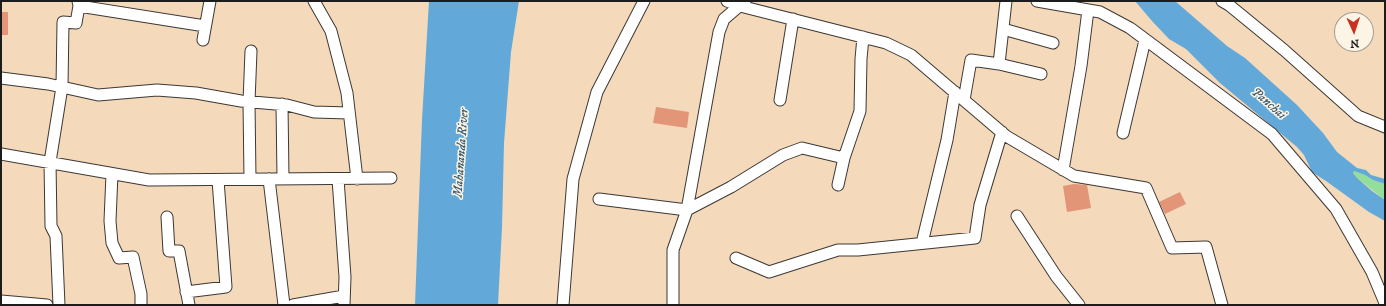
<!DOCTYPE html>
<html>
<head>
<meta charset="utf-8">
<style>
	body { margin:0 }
	#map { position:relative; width:1386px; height:306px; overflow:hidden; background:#f4d9bb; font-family:"IM FELL DW Pica",serif }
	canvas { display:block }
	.frame { position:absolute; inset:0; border:2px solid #1c1c1c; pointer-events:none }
	.north { position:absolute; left:1334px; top:12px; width:40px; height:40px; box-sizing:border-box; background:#fcf5e5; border:1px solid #a29e95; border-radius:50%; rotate:177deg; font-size:11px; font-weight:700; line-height:16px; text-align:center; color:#1c1c1c }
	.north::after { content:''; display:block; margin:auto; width:14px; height:18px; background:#c8321e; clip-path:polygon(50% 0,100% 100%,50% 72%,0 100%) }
</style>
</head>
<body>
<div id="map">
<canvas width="1386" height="306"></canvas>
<div class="frame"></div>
<div class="north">N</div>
</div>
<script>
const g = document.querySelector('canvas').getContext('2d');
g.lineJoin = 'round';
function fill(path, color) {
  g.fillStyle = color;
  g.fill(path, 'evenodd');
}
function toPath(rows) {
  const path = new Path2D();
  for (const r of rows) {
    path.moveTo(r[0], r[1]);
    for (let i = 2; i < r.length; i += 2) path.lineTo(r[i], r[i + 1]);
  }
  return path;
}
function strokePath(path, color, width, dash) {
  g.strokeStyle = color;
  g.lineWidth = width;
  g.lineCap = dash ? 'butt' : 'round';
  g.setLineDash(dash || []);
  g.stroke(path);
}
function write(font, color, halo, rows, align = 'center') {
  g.font = font + ' "IM FELL DW Pica",serif';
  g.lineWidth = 3;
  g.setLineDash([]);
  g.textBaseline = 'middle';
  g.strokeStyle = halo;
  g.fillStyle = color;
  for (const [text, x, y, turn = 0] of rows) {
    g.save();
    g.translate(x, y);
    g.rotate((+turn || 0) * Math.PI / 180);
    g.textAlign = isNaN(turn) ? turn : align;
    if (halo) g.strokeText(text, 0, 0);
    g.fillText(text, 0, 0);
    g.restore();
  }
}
const green = toPath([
	[1354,171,1365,175,1373,180,1385,184,1385,200,1357,178,1353,173]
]);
const water = toPath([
	[429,1,519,1,511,52,504,143,502,227,498,305,415,305,422,120],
	[1135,1,1175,1,1227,46,1245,58,1297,105,1323,133,1337,152,1357,168,1366,170,1371,175,1385,179,1385,184,1373,180,1365,175,1354,171,1353,173,1357,178,1372,191,1385,200,1385,221,1369,212,1326,181,1312,172,1304,155,1297,147,1220,83,1186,49,1169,39,1152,21]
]);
const building = toPath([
	[1,12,8,12,8,35,1,35],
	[656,107,689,112,687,128,653,123],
	[1074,184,1087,185,1091,208,1067,212,1063,186],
	[1180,192,1186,204,1165,214,1159,202]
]);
const street = toPath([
	[78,1,79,6,205,26],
	[314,1,331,31,347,93,357,179],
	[727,1,740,6,886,43,911,55,1006,136,1074,176,1146,188,1172,248,1206,247,1222,305],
	[1037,1,1100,12,1130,28,1272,134,1336,209,1372,272,1385,303],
	[1222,1,1229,5,1284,50,1358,116,1385,127],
	[1003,29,1053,43],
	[203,40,210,1],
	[999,64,1006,1],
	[1,78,48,84,98,95,157,90,196,93,241,101,287,105,314,112,349,113],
	[780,100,793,19],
	[964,100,971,60,999,64,1041,74],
	[282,104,283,179],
	[1123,133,1145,40],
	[1,154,149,180,391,178],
	[1063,170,1081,66,1088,10],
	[112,174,110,221,112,243,119,258,133,257,141,294,141,305],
	[250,179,249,102,251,51],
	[269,179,284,305],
	[338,179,345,277,344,305],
	[838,185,844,158,860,111,861,59,863,37],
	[599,199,687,210,731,187,783,155,802,148,844,158],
	[1017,216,1056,276,1079,305],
	[167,217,169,251,179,251,189,305],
	[922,243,947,140,955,92],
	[736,258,769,272,838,250,858,250,975,238,980,205,1002,132],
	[186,292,226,287,218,180],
	[1,301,47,305],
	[59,305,56,236,51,226,50,162,62,87,63,22,76,23,79,6],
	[293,305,344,296],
	[563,305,573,179,597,92,644,1],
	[673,305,673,250,687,210,719,32,724,19,745,1]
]);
const waterNames = [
	["Panchai",1268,104,41],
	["Mahananda River",462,153,-86]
];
fill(green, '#93de9b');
fill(water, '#62a9d9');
fill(building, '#e39578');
strokePath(street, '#3c3834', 13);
strokePath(street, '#fff', 11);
write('italic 13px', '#3c5b71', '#fcf5e5', waterNames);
</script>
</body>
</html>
